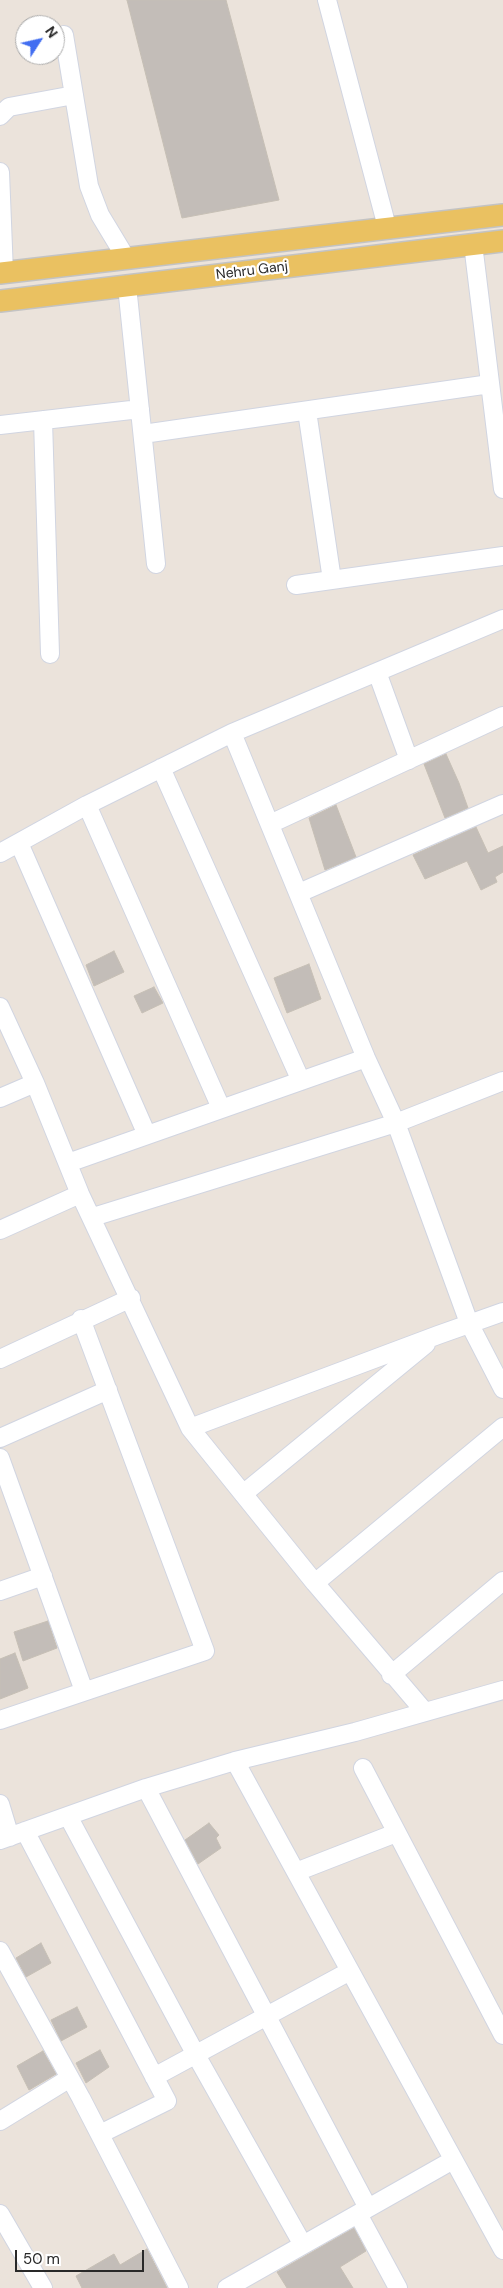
<!DOCTYPE html>
<html>
<head>
<meta charset="utf-8">
<style>
	body { margin:0 }
	#map { position:relative; width:503px; height:2288px; overflow:hidden; background:#ebe3db; font-family:"DM Sans",sans-serif }
	canvas { display:block }
	.north { position:absolute; left:15px; top:15px; width:50px; height:50px; box-sizing:border-box; background:#fff; border:1px solid #a9a9a9; border-radius:50%; rotate:55deg; font-size:14px; font-weight:700; line-height:20px; text-align:center; color:#292929 }
	.north::after { content:''; display:block; margin:auto; width:18px; height:22px; background:#426ef1; clip-path:polygon(50% 0,100% 100%,50% 72%,0 100%) }
	.scale { position:absolute; left:15px; top:2250px; width:129px; height:22px; box-sizing:border-box; border:2px solid #292929; border-top:0; padding-left:6px; font-size:15px; line-height:18px; white-space:nowrap; color:#292929; -webkit-text-stroke:4px #fff; paint-order:stroke }
</style>
</head>
<body>
<div id="map">
<canvas width="503" height="2288"></canvas>
<div class="north">N</div>
<div class="scale">50 m</div>
</div>
<script>
const g = document.querySelector('canvas').getContext('2d');
g.lineJoin = 'round';
function fill(path, color) {
  g.fillStyle = color;
  g.fill(path, 'evenodd');
}
function toPath(rows) {
  const path = new Path2D();
  for (const r of rows) {
    path.moveTo(r[0], r[1]);
    for (let i = 2; i < r.length; i += 2) path.lineTo(r[i], r[i + 1]);
  }
  return path;
}
function strokePath(path, color, width, dash) {
  g.strokeStyle = color;
  g.lineWidth = width;
  g.lineCap = dash ? 'butt' : 'round';
  g.setLineDash(dash || []);
  g.stroke(path);
}
function write(font, color, halo, rows, align = 'center') {
  g.font = font + ' "DM Sans",sans-serif';
  g.lineWidth = 4.5;
  g.setLineDash([]);
  g.textBaseline = 'middle';
  g.strokeStyle = halo;
  g.fillStyle = color;
  for (const [text, x, y, turn = 0] of rows) {
    g.save();
    g.translate(x, y);
    g.rotate((+turn || 0) * Math.PI / 180);
    g.textAlign = isNaN(turn) ? turn : align;
    if (halo) g.strokeText(text, 0, 0);
    g.fillText(text, 0, 0);
    g.restore();
  }
}
const building = toPath([
	[127,0,226,0,279,200,182,218,127,0],
	[446,754,459,783,468,808,445,818,424,764,446,754],
	[336,805,356,857,325,870,309,818,336,805],
	[476,827,488,853,503,846,503,872,495,877,497,882,481,890,467,861,425,879,413,855,476,827],
	[114,951,124,972,94,986,86,965,114,951],
	[309,964,321,999,287,1013,274,978,309,964],
	[154,987,163,1003,142,1013,134,996,154,987],
	[48,1621,57,1648,23,1661,14,1632,48,1621],
	[15,1653,28,1688,0,1699,0,1659,15,1653],
	[209,1823,219,1835,216,1838,221,1848,198,1864,185,1840,209,1823],
	[41,1943,51,1963,26,1977,16,1958,41,1943],
	[77,2007,87,2027,61,2041,51,2020,77,2007],
	[100,2050,109,2067,86,2083,76,2063,100,2050],
	[43,2051,56,2074,29,2090,17,2066,43,2051],
	[354,2228,366,2251,340,2267,353,2288,287,2288,277,2272,354,2228],
	[147,2249,167,2288,82,2288,76,2276,114,2254,120,2265,147,2249]
]);
const minor = toPath([
	[327,0,387,227],
	[64,35,89,186,100,215,126,258],
	[0,116,9,107,74,95],
	[0,172,4,273],
	[473,244,503,489],
	[127,286,156,564],
	[307,411,332,580],
	[43,420,50,654],
	[0,425,140,409],
	[143,434,490,384],
	[296,585,503,556],
	[377,672,409,760],
	[232,733,366,1058,396,1123,469,1323,503,1389],
	[161,768,301,1081],
	[87,805,221,1108],
	[270,824,503,716],
	[19,843,147,1135],
	[0,853,87,805,232,733,503,619],
	[299,893,503,804],
	[0,1007,35,1083,80,1194,190,1428,315,1583,425,1712],
	[0,1098,35,1083],
	[68,1163,366,1058],
	[93,1217,396,1123,503,1081],
	[0,1230,80,1194],
	[0,1359,131,1298],
	[190,1428,438,1335,503,1312],
	[0,1438,108,1390],
	[0,1458,84,1691],
	[243,1494,426,1344],
	[315,1583,503,1427],
	[0,1591,43,1576],
	[391,1675,503,1581],
	[0,1720,205,1651,81,1319],
	[235,1761,503,2250],
	[363,1768,503,2035],
	[146,1788,368,2208],
	[0,1804,10,1837],
	[68,1816,196,2055,303,2245],
	[25,1831,167,2101,100,2134],
	[0,1840,146,1788,235,1761,355,1732,503,1690],
	[296,1872,396,1833],
	[0,1951,81,2098,179,2288],
	[154,2077,350,1971],
	[0,2121,70,2078],
	[0,2214,43,2288],
	[358,2214,398,2288],
	[227,2288,453,2160]
]);
const major = toPath([
	[0,273,503,215],
	[0,301,503,241]
]);
const streetNames = [
	["Nehru Ganj",252,271,-7]
];
fill(building, '#c3bdb8');
strokePath(building, '#c6bfb5', 1);
strokePath(minor, '#d1d5e1', 20);
strokePath(major, '#c3c3c3', 24);
strokePath(minor, '#fff', 18);
strokePath(major, '#eac161', 21);
write('14px', '#292929', '#fff', streetNames);
</script>
</body>
</html>
